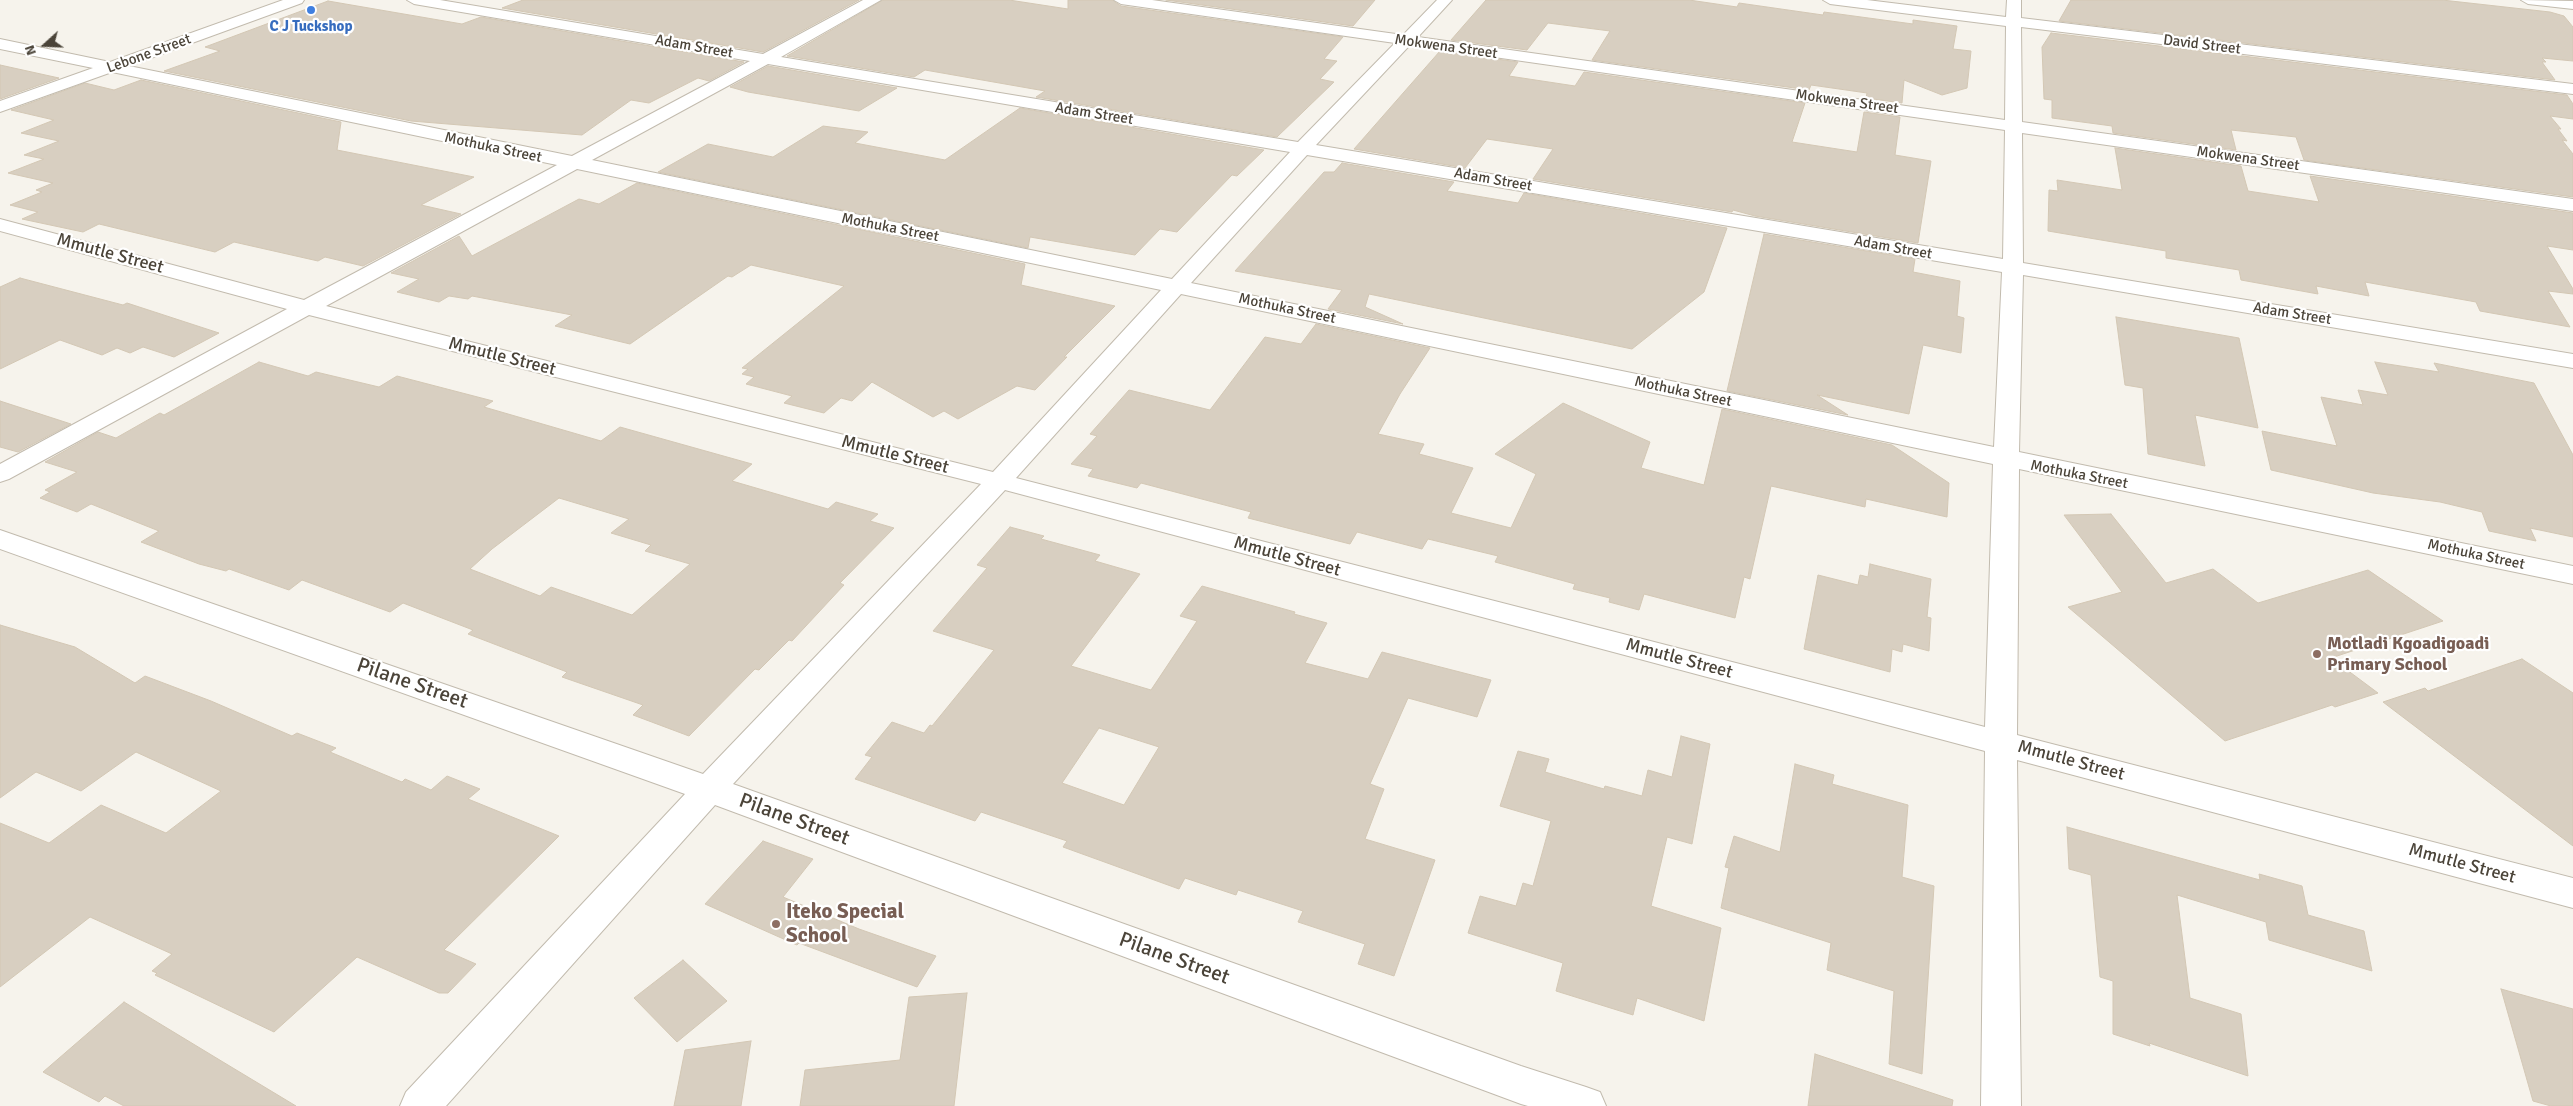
<!DOCTYPE html>
<html>
<head>
<meta charset="utf-8">
<style>
	body { margin:0 }
	#map { position:relative; width:2573px; height:1106px; overflow:hidden; background:#f6f3ec; font-family:Signika,sans-serif }
	canvas { display:block }
	.north { position:absolute; left:20px; top:20px; width:50px; height:50px; -webkit-text-stroke:4px #fff; paint-order:stroke; rotate:250deg; font-size:14px; font-weight:700; line-height:20px; text-align:center; color:#4b4439 }
	.north::after { content:''; display:block; margin:auto; width:18px; height:22px; background:#4b4439; clip-path:polygon(50% 0,100% 100%,50% 72%,0 100%) }
</style>
</head>
<body>
<div id="map">
<canvas width="2573" height="1106"></canvas>
<div class="north">N</div>
</div>
<script>
const g = document.querySelector('canvas').getContext('2d');
g.lineJoin = 'round';
function fill(path, color) {
  g.fillStyle = color;
  g.fill(path, 'evenodd');
}
function toPath(rows) {
  const path = new Path2D();
  for (const r of rows) {
    path.moveTo(r[0], r[1]);
    for (let i = 2; i < r.length; i += 2) path.lineTo(r[i], r[i + 1]);
  }
  return path;
}
function strokePath(path, color, width, dash) {
  g.strokeStyle = color;
  g.lineWidth = width;
  g.lineCap = dash ? 'butt' : 'round';
  g.setLineDash(dash || []);
  g.stroke(path);
}
function write(font, color, halo, rows, align = 'center') {
  g.font = font + ' Signika,sans-serif';
  g.lineWidth = 4.5;
  g.setLineDash([]);
  g.textBaseline = 'middle';
  g.strokeStyle = halo;
  g.fillStyle = color;
  for (const [text, x, y, turn = 0] of rows) {
    g.save();
    g.translate(x, y);
    g.rotate((+turn || 0) * Math.PI / 180);
    g.textAlign = isNaN(turn) ? turn : align;
    if (halo) g.strokeText(text, 0, 0);
    g.fillText(text, 0, 0);
    g.restore();
  }
}
const building = toPath([
	[523,0,859,0,763,52,502,8,523,0],
	[883,0,1009,0,1068,9,1068,0,1112,0,1121,6,1343,37,1324,59,1337,61,1320,79,1334,82,1277,137,1036,97,1045,91,925,70,914,77,787,56,883,0],
	[1166,0,1375,0,1353,26,1166,0],
	[1486,0,1689,0,1737,7,1739,3,1823,15,1824,12,1913,24,1913,20,1957,26,1953,49,1971,51,1967,88,1942,95,1904,80,1902,103,1866,98,1867,93,1811,85,1809,90,1592,60,1610,31,1548,23,1527,50,1451,40,1486,0],
	[2071,0,2442,0,2550,12,2564,16,2573,27,2573,61,2542,58,2546,62,2542,62,2555,80,2059,21,2071,0],
	[328,1,462,24,481,17,744,62,709,81,698,78,649,103,631,100,582,135,411,121,164,71,220,51,205,47,328,1],
	[2051,33,2567,95,2573,104,2573,119,2550,116,2561,129,2558,129,2567,141,2562,140,2573,154,2573,197,2304,160,2296,137,2231,130,2236,150,2113,133,2112,126,2052,118,2052,100,2044,99,2042,47,2051,33],
	[1440,51,1518,62,1509,76,1575,86,1584,72,1805,103,1792,142,1857,152,1864,112,1900,117,1895,155,1931,161,1918,243,1755,216,1733,210,1732,212,1533,179,1553,149,1487,139,1465,168,1354,149,1440,51],
	[0,65,59,78,0,99,0,65],
	[768,66,897,88,859,111,748,92,730,87,768,66],
	[141,80,341,122,337,150,474,177,421,205,461,214,363,266,325,257,318,261,234,242,215,252,99,224,83,232,22,219,38,212,10,205,42,192,36,190,53,183,8,173,44,159,24,155,59,141,21,133,54,120,11,110,85,83,114,90,141,80],
	[1020,108,1264,150,1237,176,1232,175,1177,232,1160,229,1135,255,1030,237,1028,248,658,172,708,144,773,157,823,126,868,132,855,143,945,160,1020,108],
	[2115,148,2241,166,2248,191,2319,202,2310,176,2573,213,2573,250,2547,246,2573,289,2573,294,2548,291,2570,327,2480,311,2476,302,2365,282,2369,296,2316,286,2318,294,2241,280,2239,270,2166,258,2166,251,2048,231,2049,190,2058,191,2057,180,2122,190,2115,148],
	[1342,163,1454,182,1447,191,1518,203,1524,193,1727,228,1704,292,1632,349,1369,294,1365,307,1403,324,1328,309,1342,290,1235,271,1324,172,1334,172,1342,163],
	[637,183,1025,264,1021,285,1115,306,1064,357,1067,357,1035,390,1017,386,958,419,944,411,933,417,872,382,852,401,841,398,824,413,784,403,792,396,746,384,754,377,742,374,748,369,742,368,844,286,751,265,732,277,728,276,630,344,555,326,572,315,472,296,468,299,449,296,439,302,397,292,419,279,391,273,459,236,472,256,579,199,599,204,637,183],
	[1764,234,1915,259,1913,272,1960,281,1957,316,1964,318,1961,353,1923,345,1909,414,1817,395,1848,415,1727,391,1764,234],
	[20,278,123,305,127,303,219,333,174,357,143,347,130,353,117,348,102,355,60,340,0,369,0,287,20,278],
	[2116,317,2239,338,2258,428,2195,415,2205,466,2148,454,2143,388,2125,385,2116,317],
	[1316,324,1430,348,1400,394,1378,434,1424,444,1419,454,1473,468,1451,513,1511,528,1536,474,1495,454,1563,403,1650,442,1641,468,1704,485,1722,409,1892,445,1949,483,1947,517,1866,499,1865,507,1771,486,1750,579,1744,577,1735,618,1644,594,1639,610,1609,602,1610,598,1573,589,1575,584,1495,562,1498,556,1428,539,1422,549,1357,532,1350,544,1248,518,1251,512,1141,483,1137,488,1088,476,1093,469,1071,464,1097,436,1090,434,1129,390,1210,410,1265,337,1301,344,1316,324],
	[259,362,308,376,316,372,379,387,397,376,493,401,484,407,601,441,620,427,752,464,732,481,828,509,836,502,878,514,870,521,894,528,840,583,844,585,792,641,789,640,759,670,755,669,689,736,633,715,643,705,562,677,567,672,468,634,473,630,403,603,390,612,302,580,289,590,229,569,226,571,199,564,141,542,159,531,91,504,77,512,40,498,50,492,45,490,77,472,45,462,98,432,116,438,160,413,164,415,259,362],
	[559,498,629,519,611,533,651,545,645,551,690,564,632,615,551,587,540,596,470,569,492,549,559,498],
	[2375,362,2439,372,2434,363,2534,383,2573,455,2573,537,2530,528,2536,541,2489,531,2482,512,2440,502,2373,493,2271,470,2262,431,2337,446,2321,397,2363,405,2358,390,2388,395,2375,362],
	[0,401,71,424,18,452,0,447,0,401],
	[2111,514,2166,583,2213,569,2258,603,2368,570,2443,621,2331,658,2378,693,2335,707,2332,705,2225,741,2068,607,2122,592,2064,515,2111,514],
	[1010,527,1044,536,1041,539,1100,555,1095,561,1140,574,1071,666,1151,690,1197,621,1180,616,1202,586,1295,612,1294,614,1327,623,1305,663,1368,679,1382,652,1491,680,1477,717,1408,698,1370,784,1384,789,1365,839,1435,860,1394,976,1358,964,1365,944,1298,922,1303,911,1238,890,1236,895,1185,878,1179,889,1063,847,1067,841,981,812,975,821,855,779,872,757,865,755,892,722,924,733,930,725,932,726,994,650,933,631,987,568,977,565,1010,527],
	[1099,728,1159,747,1124,805,1062,783,1099,728],
	[1870,564,1931,579,1927,617,1931,618,1929,651,1903,644,1902,652,1892,649,1890,672,1804,649,1818,575,1858,585,1860,575,1868,577,1870,564],
	[0,625,75,647,135,683,145,676,211,701,292,736,297,733,336,748,330,752,402,782,405,779,431,790,447,776,480,789,468,799,559,836,444,950,476,964,448,993,439,993,357,957,274,1032,155,975,157,973,152,971,172,954,90,917,0,987,0,823,49,843,101,805,166,833,221,791,136,752,81,791,36,772,0,798,0,625],
	[2522,659,2573,693,2573,846,2383,702,2425,688,2428,691,2522,659],
	[1681,736,1710,744,1692,844,1667,837,1651,906,1721,928,1704,1021,1637,998,1633,1015,1556,991,1563,963,1468,933,1480,896,1516,906,1523,883,1533,886,1551,821,1500,806,1518,751,1549,759,1545,772,1604,789,1605,786,1642,796,1648,770,1672,777,1681,736],
	[1795,764,1834,775,1832,784,1908,805,1902,877,1934,886,1922,1074,1889,1064,1894,991,1827,970,1831,943,1721,908,1729,868,1725,867,1734,836,1780,852,1795,764],
	[2067,827,2260,880,2259,874,2302,886,2308,915,2364,931,2372,971,2269,940,2266,922,2177,895,2190,998,2241,1014,2248,1076,2149,1043,2150,1046,2113,1034,2113,981,2100,977,2091,875,2069,869,2067,827],
	[763,841,813,859,783,897,859,929,936,956,917,987,799,943,797,945,705,904,763,841],
	[683,960,727,1001,677,1042,634,998,683,960],
	[2501,989,2573,1009,2573,1106,2551,1106,2533,1101,2501,989],
	[967,993,954,1106,800,1106,805,1070,900,1060,909,997,967,993],
	[124,1002,223,1062,296,1106,124,1106,105,1096,99,1102,43,1072,124,1002],
	[751,1041,741,1106,674,1106,685,1050,751,1041],
	[1815,1054,1953,1100,1952,1106,1808,1106,1815,1054]
]);
const minor = toPath([
	[283,0,304,0,302,3,129,66,572,156,750,61,414,4,407,0,440,0,763,54,863,0,881,0,781,57,1298,142,1395,43,1121,4,1114,0,1152,0,1403,35,1437,0,1452,0,1418,37,2005,120,2006,26,1830,4,1823,0,1867,0,2006,17,2007,0,2021,0,2021,18,2573,84,2573,94,2021,27,2022,122,2573,199,2573,211,2022,133,2023,263,2573,354,2573,368,2023,275,2019,452,2573,566,2573,584,2019,469,2017,735,2573,878,2573,908,2017,760,2021,1106,1981,1106,1985,751,1005,490,733,784,1521,1066,1586,1087,1600,1092,1606,1106,1528,1106,1521,1104,715,805,446,1106,400,1106,406,1092,685,794,0,549,0,530,703,774,981,484,309,315,9,479,0,482,0,464,287,309,0,231,0,219,304,300,557,165,112,72,0,112,0,101,93,68,0,49,0,39,110,62,283,0],
	[1410,45,2005,130,2003,259,1316,145,1410,45],
	[768,64,1290,152,1172,279,592,160,768,64],
	[1307,155,2002,272,1994,447,1191,283,1307,155],
	[577,169,1161,290,993,472,326,306,577,169],
	[1181,294,1993,464,1985,727,1016,478,1181,294],
	[2521,0,2573,1,2573,9,2528,4,2521,0]
]);
const markers = [
	[311,10,5,"#3f7fe0"],
	[2317,654,5,"#8d6e63"],
	[776,924,5,"#8d6e63"]
];
const farShopnames = [
	["C J Tuckshop",311,27]
];
const farStreetnames = [
	["David Street",2202,45,7],
	["Adam Street",694,47,10],
	["Mokwena Street",1446,47,8],
	["Lebone Street",149,54,-20],
	["Mokwena Street",1847,102,8],
	["Adam Street",1094,114,9],
	["Mothuka Street",493,148,12],
	["Mokwena Street",2248,159,8],
	["Adam Street",1493,180,10],
	["Mothuka Street",890,228,11],
	["Adam Street",1893,248,10],
	["Mothuka Street",1287,309,12],
	["Adam Street",2292,314,9],
	["Mothuka Street",1683,392,12],
	["Mothuka Street",2079,475,11],
	["Mothuka Street",2476,555,12]
];
const streetNames = [
	["Mmutle Street",110,254,15],
	["Mmutle Street",502,357,14],
	["Mmutle Street",895,455,14],
	["Mmutle Street",1287,557,15],
	["Mmutle Street",1679,659,15],
	["Mmutle Street",2071,761,15],
	["Mmutle Street",2462,864,15]
];
const educationNames = [
	["Motladi Kgoadigoadi",2327,644],
	["Primary School",2327,665]
];
const nearStreetnames = [
	["Pilane Street",412,684,19],
	["Pilane Street",794,820,20],
	["Pilane Street",1174,959,20]
];
const nearEducationnames = [
	["Iteko Special",786,912],
	["School",786,936]
];
fill(building, '#d8cfc1');
strokePath(building, '#d3c7b4', 1);
strokePath(minor, '#c2bbae', 2);
fill(minor, '#fff');
for (const [x, y, r, color] of markers) {
  const dot = new Path2D();
  dot.arc(x, y, r, 0, 2 * Math.PI);
  g.fillStyle = color;
  g.fill(dot);
  strokePath(dot, '#fff', 2);
}
write('bold 15px', '#366cbe', '#fff', farShopnames);
write('15px', '#4b4439', '#fff', farStreetnames);
write('18px', '#4b4439', '#fff', streetNames);
write('bold 18px', '#785e54', '#fff', educationNames, 'left');
write('21px', '#4b4439', '#fff', nearStreetnames);
write('bold 21px', '#785e54', '#fff', nearEducationnames, 'left');
</script>
</body>
</html>
